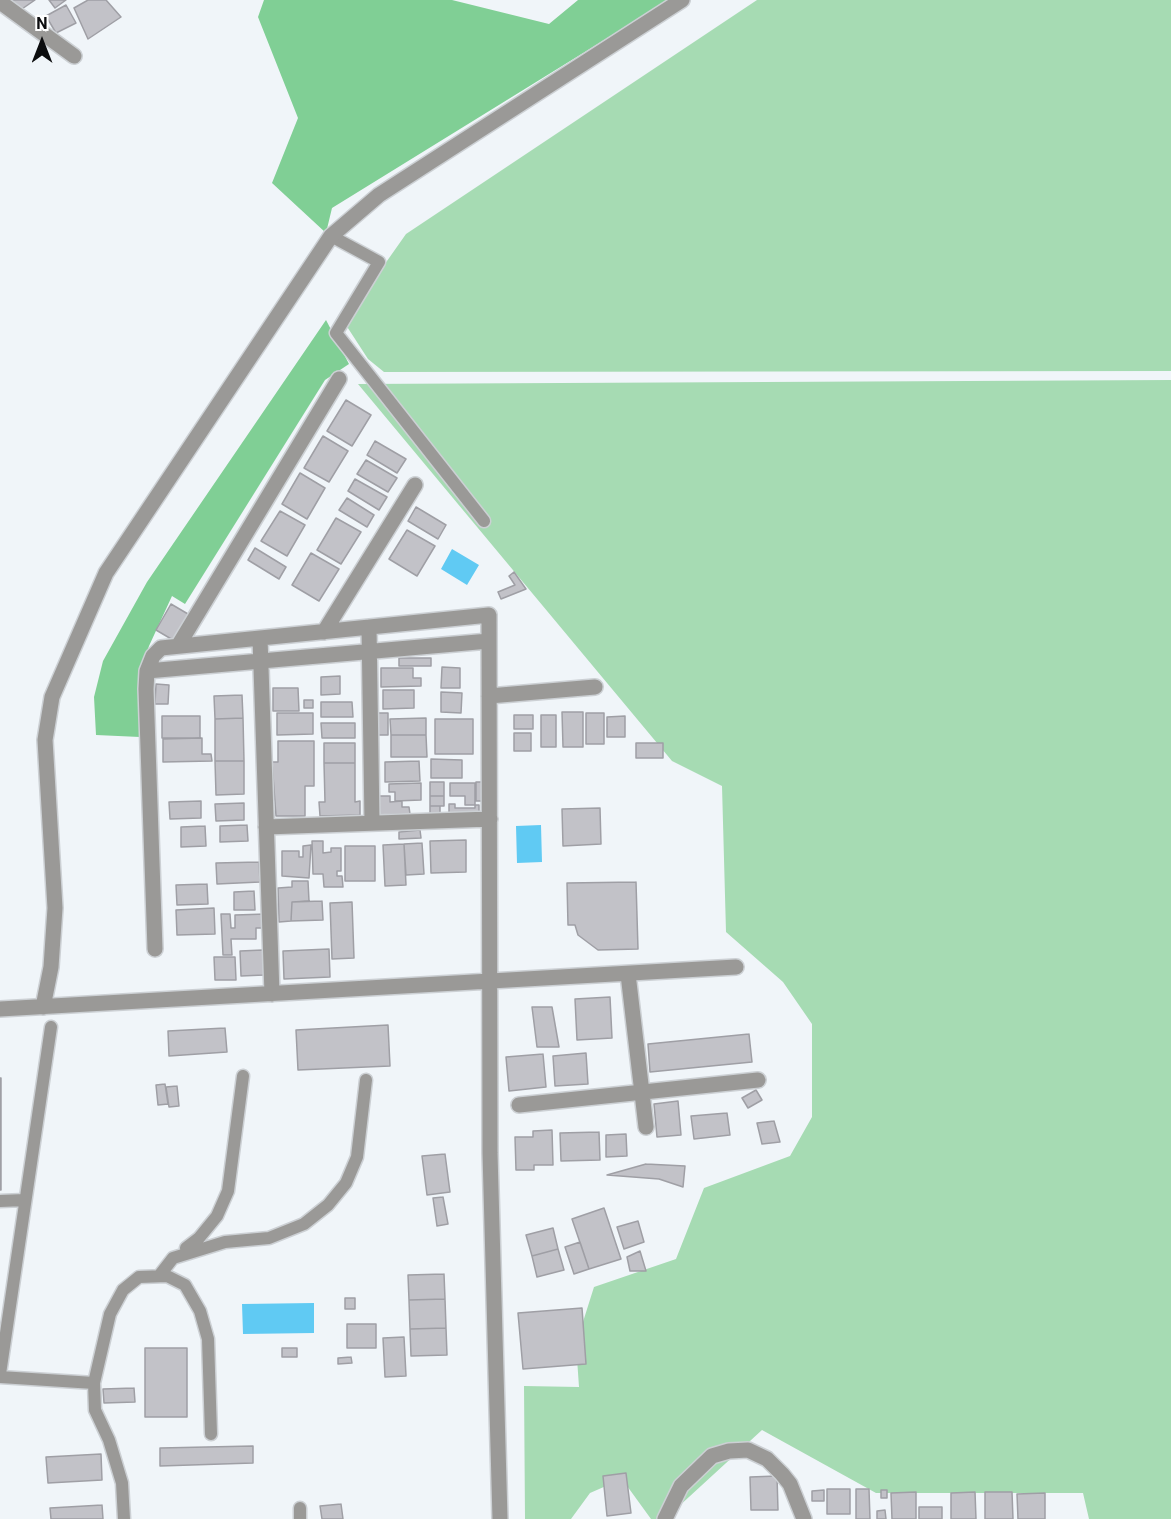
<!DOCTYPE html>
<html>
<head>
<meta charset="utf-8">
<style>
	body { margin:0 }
	#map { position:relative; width:1171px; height:1519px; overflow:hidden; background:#f0f5f9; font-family:Roboto,sans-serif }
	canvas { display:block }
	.north { position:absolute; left:12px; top:12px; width:60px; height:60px; -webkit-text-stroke:4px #fff; paint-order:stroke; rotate:0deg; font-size:16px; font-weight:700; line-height:24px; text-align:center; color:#0c0d0f }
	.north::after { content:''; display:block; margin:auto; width:21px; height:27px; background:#0c0d0f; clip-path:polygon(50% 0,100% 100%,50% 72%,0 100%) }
</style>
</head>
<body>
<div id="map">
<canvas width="1171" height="1519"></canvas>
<div class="north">N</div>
</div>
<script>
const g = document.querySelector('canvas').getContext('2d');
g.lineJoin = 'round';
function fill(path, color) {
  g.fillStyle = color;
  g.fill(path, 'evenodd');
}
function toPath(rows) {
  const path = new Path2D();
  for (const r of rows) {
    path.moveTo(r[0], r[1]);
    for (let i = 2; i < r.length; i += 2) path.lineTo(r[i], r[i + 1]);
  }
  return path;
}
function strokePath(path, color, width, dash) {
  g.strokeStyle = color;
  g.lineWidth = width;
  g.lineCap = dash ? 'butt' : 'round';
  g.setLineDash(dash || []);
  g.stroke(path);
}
const green = toPath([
	[757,0,1171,0,1171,371,384,372,368,359,344,322,406,234],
	[1171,380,1171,1519,1089,1519,1083,1493,876,1493,762,1430,665,1519,651,1519,622,1479,590,1493,571,1519,525,1519,524,1386,579,1387,576,1344,594,1287,676,1259,704,1188,790,1156,812,1117,812,1024,783,982,726,932,722,786,672,761,358,384]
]);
const forest = toPath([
	[264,0,452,0,549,24,578,0,669,0,332,208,326,233,272,183,298,118,258,17],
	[326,320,349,364,325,380,185,604,172,596,149,646,141,671,140,737,96,735,94,697,103,661,147,582]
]);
const water = toPath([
	[452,549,479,565,467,585,441,569],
	[541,825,542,862,517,863,516,826],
	[314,1303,314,1333,243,1334,242,1304]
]);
const building = toPath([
	[10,0,35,0,19,11,10,0],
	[49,0,66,0,55,8,49,0],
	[88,0,106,0,121,17,88,39,74,8,88,0],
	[66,5,76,23,56,33,46,16,66,5],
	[346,400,371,415,352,446,327,431,346,400],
	[323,436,348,451,329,482,304,468,323,436],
	[375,441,406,459,397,473,367,455,375,441],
	[366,460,397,478,388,492,357,474,366,460],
	[300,473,325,488,307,519,282,504,300,473],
	[355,479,387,497,379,510,348,491,355,479],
	[347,498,374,515,367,527,339,510,347,498],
	[416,507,446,525,438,539,408,521,416,507],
	[280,511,305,525,287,556,261,541,280,511],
	[336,518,361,532,341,564,317,550,336,518],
	[407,530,435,546,417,576,389,559,407,530],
	[255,548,286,567,279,579,248,560,255,548],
	[311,553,339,569,319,601,292,585,311,553],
	[514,572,526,589,501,599,498,592,515,585,509,576,514,572],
	[171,604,188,614,173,640,156,630,171,604],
	[399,658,431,658,431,666,399,666,399,658],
	[442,667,460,668,460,688,441,688,442,667],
	[381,668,413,668,413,678,421,678,421,686,381,687,381,668],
	[340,676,340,694,321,695,321,677,340,676],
	[156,684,169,685,168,704,155,704,156,684],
	[273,688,298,688,299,711,273,711,273,688],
	[383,690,414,690,414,708,383,709,383,690],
	[441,692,462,693,461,713,441,712,441,692],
	[242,695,243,718,215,719,214,696,242,695],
	[304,700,313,700,313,708,304,708,304,700],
	[321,702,352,702,353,717,321,717,321,702],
	[562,712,583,712,583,747,563,747,562,712],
	[277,713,313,713,313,734,277,735,277,713],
	[376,713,388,713,388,735,376,735,376,713],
	[586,713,604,713,604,744,586,744,586,713],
	[514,715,533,715,533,729,514,729,514,715],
	[541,715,556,715,556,747,541,747,541,715],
	[162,716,200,716,200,738,162,738,162,716],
	[625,716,625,737,607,737,607,717,625,716],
	[243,718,244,761,215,761,215,719,243,718],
	[426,718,426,735,391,735,390,719,426,718],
	[435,719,473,719,473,754,435,754,435,719],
	[321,723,355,723,355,738,322,738,321,723],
	[514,733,531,733,531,751,514,751,514,733],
	[391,735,426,735,427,757,391,757,391,735],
	[202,738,202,754,211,754,212,761,163,762,163,739,202,738],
	[278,741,314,741,314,786,305,786,305,816,276,816,272,762,278,762,278,741],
	[324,743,355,743,355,763,324,763,324,743],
	[636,743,663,743,663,758,636,758,636,743],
	[431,759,462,760,462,778,431,778,431,759],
	[215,761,244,761,244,794,216,795,215,761],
	[419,761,420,781,385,782,385,762,419,761],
	[324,763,355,763,355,802,360,801,360,815,320,816,319,802,325,802,324,763],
	[430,782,444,782,444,796,430,796,430,782],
	[476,782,483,782,483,801,476,801,476,782],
	[421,783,421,800,395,801,395,792,389,792,389,784,421,783],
	[450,783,475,783,475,805,465,805,465,796,450,796,450,783],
	[378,796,390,796,390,802,402,801,402,807,409,807,410,814,378,815,378,796],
	[430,796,444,796,444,806,430,806,430,796],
	[201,801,201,818,170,819,169,802,201,801],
	[244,803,244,820,216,821,215,804,244,803],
	[449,804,455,804,455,808,475,808,475,805,479,805,479,816,449,815,449,804],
	[430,806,440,806,440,816,430,816,430,806],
	[600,808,601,844,563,846,562,809,600,808],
	[247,825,248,841,220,842,220,826,247,825],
	[205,826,206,846,181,847,181,827,205,826],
	[420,830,421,838,399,839,399,832,420,830],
	[466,840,466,872,431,873,430,841,466,840],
	[312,841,323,841,323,853,331,852,331,848,341,848,341,871,337,871,337,876,342,876,343,887,324,887,323,874,313,874,312,841],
	[422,843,424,874,406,875,404,844,422,843],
	[404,844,406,885,385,886,383,845,404,844],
	[311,845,309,878,282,876,282,851,299,851,299,857,303,857,303,846,311,845],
	[345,846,375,846,375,881,345,881,345,846],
	[259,862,260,882,217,884,216,863,259,862],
	[292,881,308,881,309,901,292,902,291,921,279,922,278,888,292,887,292,881],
	[636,882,638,949,598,950,578,935,575,925,568,925,567,883,636,882],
	[207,884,208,904,177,905,176,885,207,884],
	[254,891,255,910,234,910,234,892,254,891],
	[322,901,323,920,291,921,292,902,322,901],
	[352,902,354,958,332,959,330,903,352,902],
	[214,908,215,934,177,935,176,910,214,908],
	[221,914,230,914,231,928,235,928,235,915,266,914,267,928,256,928,256,939,231,939,232,955,223,955,221,914],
	[329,949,330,977,284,979,283,951,329,949],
	[263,950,264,975,241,976,240,951,263,950],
	[214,957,235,957,236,980,215,980,214,957],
	[610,997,612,1038,577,1040,575,999,610,997],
	[532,1007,552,1007,559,1047,537,1047,532,1007],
	[388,1025,390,1066,298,1070,296,1030,388,1025],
	[225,1028,227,1052,169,1056,168,1031,225,1028],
	[749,1034,752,1062,650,1072,648,1044,749,1034],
	[586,1053,588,1084,555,1086,553,1056,586,1053],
	[543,1054,546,1087,509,1091,506,1057,543,1054],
	[1,1078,1,1190,0,1190,0,1078,1,1078],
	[165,1084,168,1104,158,1105,156,1085,165,1084],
	[177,1086,179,1106,169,1107,166,1087,177,1086],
	[756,1090,762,1100,748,1108,742,1098,756,1090],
	[678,1101,681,1135,657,1137,654,1104,678,1101],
	[727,1113,730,1135,694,1139,691,1116,727,1113],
	[774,1121,780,1142,762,1144,757,1123,774,1121],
	[552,1130,553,1165,534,1165,534,1170,516,1170,515,1137,533,1137,533,1131,552,1130],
	[599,1132,600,1160,561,1161,560,1133,599,1132],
	[626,1134,627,1156,606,1157,606,1135,626,1134],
	[445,1154,450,1192,427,1195,422,1156,445,1154],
	[646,1164,685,1166,683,1187,659,1179,607,1175,646,1164],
	[443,1197,448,1224,437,1226,433,1198,443,1197],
	[604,1208,621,1259,589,1269,572,1219,604,1208],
	[638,1221,644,1242,624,1249,617,1227,638,1221],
	[553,1228,558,1249,532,1256,526,1235,553,1228],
	[580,1242,589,1269,574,1274,565,1247,580,1242],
	[558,1249,564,1270,537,1277,532,1256,558,1249],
	[640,1251,646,1271,630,1271,627,1257,640,1251],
	[444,1274,445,1299,409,1300,408,1275,444,1274],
	[345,1298,355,1298,355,1309,345,1309,345,1298],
	[445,1299,446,1328,410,1329,409,1300,445,1299],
	[582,1308,586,1364,523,1369,518,1313,582,1308],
	[347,1324,376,1324,376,1348,347,1348,347,1324],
	[446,1328,447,1355,411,1356,410,1329,446,1328],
	[404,1337,406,1376,385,1377,383,1338,404,1337],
	[145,1348,187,1348,187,1417,145,1417,145,1348],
	[282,1348,297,1348,297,1357,282,1357,282,1348],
	[351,1357,352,1363,338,1364,338,1358,351,1357],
	[134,1388,135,1402,104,1403,103,1389,134,1388],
	[253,1446,253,1463,160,1466,160,1448,253,1446],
	[101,1454,102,1480,48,1483,46,1457,101,1454],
	[626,1473,631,1513,607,1516,603,1476,626,1473],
	[777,1476,778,1510,751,1510,750,1477,777,1476],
	[827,1489,850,1489,850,1514,827,1514,827,1489],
	[856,1489,869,1489,870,1519,856,1519,856,1489],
	[824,1490,824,1501,812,1501,812,1491,824,1490],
	[881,1490,887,1490,887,1498,881,1498,881,1490],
	[916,1492,916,1519,892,1519,891,1493,916,1492],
	[975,1492,976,1519,951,1519,951,1493,975,1492],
	[985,1492,1012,1492,1013,1519,985,1519,985,1492],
	[1045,1493,1045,1519,1018,1519,1017,1494,1045,1493],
	[341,1504,343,1519,322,1519,320,1506,341,1504],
	[102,1505,103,1519,51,1519,50,1508,102,1505],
	[919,1507,942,1507,942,1519,919,1519,919,1507],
	[885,1510,886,1519,877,1519,877,1511,885,1510]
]);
const service = toPath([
	[331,236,379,262,336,333,484,521],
	[0,1201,25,1200],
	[186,1248,199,1238,217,1216,228,1191,243,1076],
	[159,1276,173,1258,225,1242,269,1238,304,1224,328,1205,346,1183,357,1157,366,1080],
	[0,1374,51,1027],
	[0,1377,94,1383],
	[300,1508,300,1519],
	[124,1519,122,1483,109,1440,95,1410,94,1383,110,1314,123,1290,139,1277,167,1276,185,1285,200,1311,208,1339,211,1434]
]);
const minor = toPath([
	[0,2,74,56],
	[369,627,372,822],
	[324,632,415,485],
	[260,638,272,994],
	[178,646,339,379],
	[147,671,489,641],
	[489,696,595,687],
	[266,827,490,819],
	[155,949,146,689,147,671,153,656,161,648,489,615,490,1153,500,1519],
	[628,974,646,1127],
	[43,1007,51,967,55,908,45,740,52,697,106,573,331,236,379,195,682,0],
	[0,1009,736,967],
	[519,1105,758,1080],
	[665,1519,681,1486,712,1456,729,1451,748,1450,767,1459,782,1474,790,1484,804,1519]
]);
fill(green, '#a6dbb3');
fill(forest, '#80cf95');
fill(water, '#60caf3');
fill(building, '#c2c2c8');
strokePath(building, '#9f9fa5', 1.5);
strokePath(service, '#ccd0d4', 15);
strokePath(minor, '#ccd0d4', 18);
strokePath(service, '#9a9997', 12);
strokePath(minor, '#9a9997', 15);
</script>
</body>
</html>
